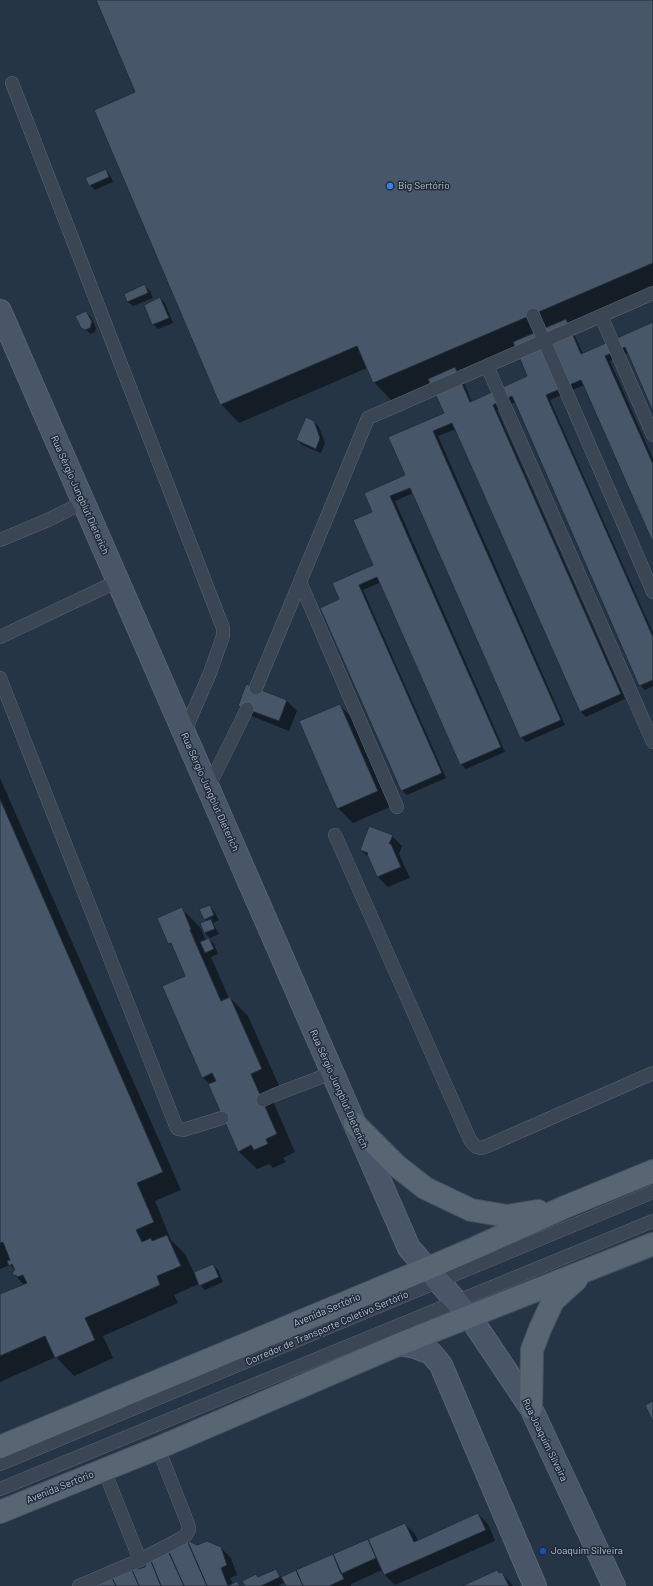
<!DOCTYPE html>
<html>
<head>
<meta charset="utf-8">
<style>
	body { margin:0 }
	canvas { display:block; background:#253545 }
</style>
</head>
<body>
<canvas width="653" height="1586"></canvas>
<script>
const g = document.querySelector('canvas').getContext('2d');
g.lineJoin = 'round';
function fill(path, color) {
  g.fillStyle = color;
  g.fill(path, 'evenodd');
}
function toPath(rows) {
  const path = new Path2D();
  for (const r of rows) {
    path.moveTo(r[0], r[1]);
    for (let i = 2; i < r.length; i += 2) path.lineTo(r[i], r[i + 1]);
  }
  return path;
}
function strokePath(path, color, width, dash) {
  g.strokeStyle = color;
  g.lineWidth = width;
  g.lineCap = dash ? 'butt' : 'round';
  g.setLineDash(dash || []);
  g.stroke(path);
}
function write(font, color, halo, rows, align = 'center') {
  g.font = font + ' Barlow,sans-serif';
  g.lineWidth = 3;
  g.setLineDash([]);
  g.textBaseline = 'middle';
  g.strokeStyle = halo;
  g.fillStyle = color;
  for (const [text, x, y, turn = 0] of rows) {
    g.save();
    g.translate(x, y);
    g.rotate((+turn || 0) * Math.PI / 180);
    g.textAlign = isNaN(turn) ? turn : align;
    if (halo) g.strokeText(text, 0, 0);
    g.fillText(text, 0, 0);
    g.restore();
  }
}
const shadow = toPath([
	[97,0,653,0,653,288,570,325,583,354,653,323,653,409,628,353,610,361,653,459,653,540,584,385,550,400,653,633,653,686,645,690,640,685,515,402,497,410,625,699,586,717,581,712,456,429,438,436,565,725,526,742,521,737,413,493,395,501,505,752,466,769,461,764,381,582,363,590,446,778,407,795,402,790,341,600,375,566,374,512,407,476,390,438,445,414,432,384,392,401,374,382,367,368,239,423,221,404,137,93],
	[516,347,529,377,472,402,460,373],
	[106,170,110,175,113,182,95,190,90,185],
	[145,286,150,291,153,298,133,306,128,302],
	[160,298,165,303,173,323,158,329,153,324],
	[86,312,91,317,96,328,95,332,91,334,82,327],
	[314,422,319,427,325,443,321,453,302,445,297,440],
	[287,701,297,711,289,731,249,715,239,705],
	[339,705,354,719,392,806,353,823,338,808],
	[0,778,181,1190,155,1201,171,1240,185,1254,194,1273,213,1265,218,1270,223,1282,205,1290,199,1284,174,1295,178,1303,103,1336,113,1358,74,1376,56,1357,0,1382,0,1296,24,1285,15,1275,16,1271,10,1265,0,1269],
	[392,836,402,846,399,854,410,878,388,887,378,877,371,860,361,850],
	[210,906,214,911,219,920,213,923,219,934,210,938,205,933,201,924,207,922,205,919],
	[182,909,200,927,206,941,209,939,214,944,218,954,211,957,229,998,230,998,248,1016,280,1088,269,1092,295,1152,283,1158,286,1162,273,1168,269,1164,257,1169,238,1151,210,1085,203,1077,186,977,174,948,169,943],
	[478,1514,488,1524,495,1541,395,1585,385,1575,382,1570,351,1584,351,1586,287,1586,285,1582,279,1585,281,1586,246,1586,258,1578,276,1570,282,1578,405,1524,415,1534,418,1541],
	[197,1546,221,1548,231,1558,237,1575,230,1578,233,1584,237,1582,241,1586,91,1586,138,1570],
	[497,1571,500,1574,502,1573,513,1586,464,1586]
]);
const building = toPath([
	[96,0,653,0,653,263,373,383,357,346,220,405,94,110,135,92,96,0],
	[106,169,109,177,89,186,85,178,106,169],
	[145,284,148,293,127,302,124,294,145,284],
	[160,297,169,318,152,325,144,305,160,297],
	[86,311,92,322,90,328,85,330,81,328,75,316,86,311],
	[566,319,581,354,653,322,653,412,625,347,605,356,653,464,653,543,581,380,546,395,653,637,653,680,639,686,512,396,493,405,621,694,580,712,452,423,433,431,561,720,520,738,410,488,390,496,501,747,460,765,377,577,359,585,442,773,401,791,320,608,339,599,332,583,373,565,353,520,372,512,364,493,405,475,388,437,444,413,428,379,455,367,470,402,527,376,513,342,566,319],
	[306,417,314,421,320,438,316,449,296,440,306,417],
	[246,684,287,700,279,721,238,706,246,684],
	[340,704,378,791,337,809,299,721,340,704],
	[0,799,163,1172,137,1183,154,1222,136,1230,142,1242,151,1238,152,1241,167,1235,181,1266,157,1276,160,1285,85,1318,95,1340,55,1358,45,1336,0,1356,0,1294,27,1283,23,1275,17,1277,16,1275,14,1276,12,1272,15,1270,12,1264,9,1266,7,1261,10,1260,3,1242,0,1243,0,799],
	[369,826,393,835,389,844,391,844,401,867,377,877,367,854,368,853,360,850,369,826],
	[210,905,214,915,204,920,199,909,210,905],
	[182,907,191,929,190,930,221,1001,230,997,262,1069,251,1074,277,1134,266,1139,268,1144,254,1150,251,1145,238,1152,208,1084,216,1081,212,1073,202,1078,162,986,185,976,171,943,168,944,157,918,182,907],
	[211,919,215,929,204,933,200,923,211,919],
	[209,938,214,949,205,953,200,942,209,938],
	[213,1264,219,1277,199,1286,194,1272,213,1264],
	[653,1401,653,1422,645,1405,653,1401],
	[478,1513,486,1530,384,1575,368,1539,405,1523,414,1542,478,1513],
	[368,1539,376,1558,341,1574,333,1554,368,1539],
	[187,1540,197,1545,207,1541,221,1547,227,1565,221,1568,228,1586,237,1581,240,1586,207,1586,187,1540],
	[187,1540,207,1586,184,1586,167,1548,187,1540],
	[167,1548,184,1586,161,1586,149,1556,167,1548],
	[333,1554,344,1579,329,1586,303,1586,296,1570,333,1554],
	[149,1556,161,1586,139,1586,130,1565,138,1569,145,1567,149,1556],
	[130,1565,139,1586,116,1586,110,1574,130,1565],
	[276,1569,280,1577,261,1586,245,1586,242,1581,256,1574,258,1577,276,1569],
	[296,1570,303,1586,286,1586,281,1577,296,1570],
	[497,1570,499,1573,502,1572,509,1586,462,1586,497,1570],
	[110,1574,116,1586,93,1586,110,1574]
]);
const lane = toPath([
	[12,83,223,628,223,636,210,673,184,733],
	[533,315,653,592],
	[601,316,653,435],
	[487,366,653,742],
	[0,540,48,520,84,502],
	[300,582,397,807],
	[0,637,118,581],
	[0,678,176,1126,178,1129,183,1130,222,1118],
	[256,688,368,418,653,293],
	[208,788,247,709],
	[335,835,470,1140,476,1147,481,1148,487,1146,653,1073],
	[263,1100,274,1095,332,1073],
	[0,1464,653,1192],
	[104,1470,140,1560],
	[0,1489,653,1221],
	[79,1586,140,1560,182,1538,186,1535,189,1529,188,1524,158,1448]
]);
const secondary = toPath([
	[0,311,409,1248,470,1317,531,1408,614,1586],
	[400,1344,415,1347,431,1353,441,1365,535,1586]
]);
const primary = toPath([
	[355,1124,397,1166,425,1188,471,1210,507,1216,538,1211],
	[531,1408,532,1350,540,1329,553,1301,576,1280],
	[0,1447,426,1269,475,1248,565,1207,653,1171],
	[0,1512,158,1448,400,1344,653,1244]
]);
const markers = [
	[390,186,4,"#3f7fe0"],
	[543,1551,4,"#1a4fb4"]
];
const poiNames = [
	["Big Sertório",398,186],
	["Joaquim Silveira",551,1551]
];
const streetNames = [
	["Rua Sérgio Jungblut Dieterich",80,495,66],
	["Rua Sérgio Jungblut Dieterich",210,792,66],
	["Rua Sérgio Jungblut Dieterich",339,1089,66],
	["Avenida Sertório",327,1310,-23],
	["Corredor de Transporte Coletivo Sertório",327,1328,-23],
	["Rua Joaquim Silveira",545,1440,64],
	["Avenida Sertório",60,1487,-22]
];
fill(shadow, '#0007');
fill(building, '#475769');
strokePath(building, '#212d3c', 1);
strokePath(lane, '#596472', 14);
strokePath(secondary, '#596472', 24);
strokePath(primary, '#475261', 24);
strokePath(lane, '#3a4654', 13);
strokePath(secondary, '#485668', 22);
strokePath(primary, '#586674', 22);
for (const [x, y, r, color] of markers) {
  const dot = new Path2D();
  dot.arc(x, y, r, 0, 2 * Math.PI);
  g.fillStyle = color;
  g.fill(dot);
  strokePath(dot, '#1f2b3a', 1.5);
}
write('10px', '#b8c1ce', '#1f2b3a', poiNames, 'left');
write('10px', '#b8c1ce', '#1f2b3a', streetNames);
</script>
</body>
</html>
